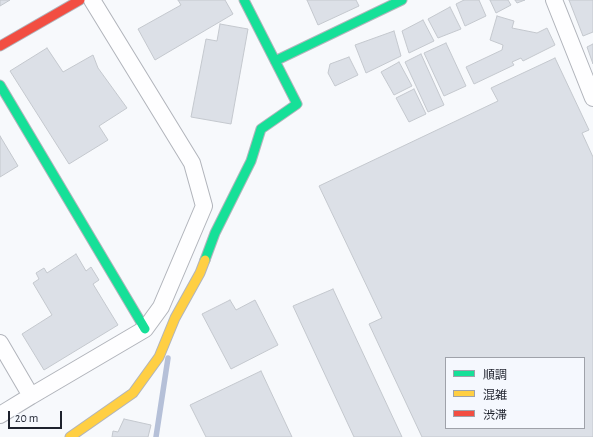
<!DOCTYPE html>
<html>
<head>
<meta charset="utf-8">
<style>
	body { margin:0 }
	#map { position:relative; width:593px; height:437px; overflow:hidden; background:#f7f9fc; font-family:"Alegreya Sans","Noto Sans JP",sans-serif }
	canvas { display:block }
	.legend { position:absolute; left:445px; top:357px; width:140px; height:72px; box-sizing:border-box; background:#f5f8fe; border:1px solid #9fa2aa; margin:0; padding:5px 7px; list-style:none; font-size:12px; color:#1e222d }
	.legend li { display:flex; align-items:center; gap:8px; height:20px }
	.legend b { width:20px; border:1px solid #9fa2aa }
	.scale { position:absolute; left:8px; top:411px; width:54px; height:18px; box-sizing:border-box; border:2px solid #1e222d; border-top:0; padding-left:5px; font-size:12px; line-height:14px; white-space:nowrap; color:#1e222d; -webkit-text-stroke:3px #f5f8fe; paint-order:stroke }
</style>
</head>
<body>
<div id="map">
<canvas width="593" height="437"></canvas>
<ul class="legend">
<li><b style="height:5px;background:#16e098"></b>順調</li>
<li><b style="height:5px;background:#ffcf43"></b>混雑</li>
<li><b style="height:5px;background:#f24e42"></b>渋滞</li>
</ul>
<div class="scale">20 m</div>
</div>
<script>
const g = document.querySelector('canvas').getContext('2d');
g.lineJoin = 'round';
function toPath(rows) {
  const path = new Path2D();
  for (const r of rows) {
    path.moveTo(r[0], r[1]);
    for (let i = 2; i < r.length; i += 2) path.lineTo(r[i], r[i + 1]);
  }
  return path;
}
function strokePath(path, color, width, dash) {
  g.strokeStyle = color;
  g.lineWidth = width;
  g.lineCap = dash ? 'butt' : 'round';
  g.setLineDash(dash || []);
  g.stroke(path);
}
function fill(path, color) {
  g.fillStyle = color;
  g.fill(path, 'evenodd');
}
const stream = toPath([
	[156,437,168,358]
]);
const building = toPath([
	[0,0,10,0,0,6,0,0],
	[178,0,225,0,233,14,155,60,138,29,181,5,178,0],
	[307,0,356,0,359,6,318,25,307,0],
	[464,0,479,0,486,16,465,26,456,4,464,0],
	[490,0,508,0,511,5,496,13,490,0],
	[515,0,525,0,517,3,515,0],
	[569,0,593,0,593,32,583,36,569,0],
	[450,7,461,29,438,38,428,19,450,7],
	[497,16,514,21,512,28,537,33,547,28,555,45,523,61,521,58,512,62,514,65,474,84,466,67,502,50,503,45,490,40,497,16],
	[423,20,434,41,409,53,402,31,423,20],
	[220,24,248,29,231,124,191,117,206,39,217,41,220,24],
	[394,31,401,56,366,73,355,45,394,31],
	[446,43,466,86,444,96,424,53,446,43],
	[593,44,593,64,587,47,593,44],
	[47,48,63,72,93,55,98,68,127,108,99,126,108,140,69,164,10,71,47,48],
	[421,54,444,105,428,112,405,62,421,54],
	[349,57,358,75,335,86,328,73,330,64,349,57],
	[555,58,589,130,582,133,593,157,593,437,422,437,369,324,382,318,319,186,498,101,491,88,555,58],
	[446,358,584,358,584,428,446,428,446,358],
	[399,62,412,86,394,95,381,72,399,62],
	[414,89,426,114,409,122,396,98,414,89],
	[0,136,18,166,0,177,0,136],
	[76,254,86,271,91,267,99,280,93,284,118,325,44,370,22,334,52,315,33,283,39,279,36,273,44,268,47,273,76,254],
	[333,289,402,437,354,437,293,306,333,289],
	[230,300,236,310,255,300,278,345,231,369,202,314,230,300],
	[261,371,292,437,206,437,190,405,261,371],
	[124,419,151,425,148,437,112,437,113,431,118,432,124,419]
]);
const street = toPath([
	[554,0,593,98],
	[0,343,31,396,0,415],
	[31,396,145,329,161,307,204,206,192,163,92,0]
]);
const fast = toPath([
	[275,61,402,0],
	[0,85,145,329],
	[205,260,215,233,251,161,261,129,297,104,244,0]
]);
const slow = toPath([
	[70,437,133,393,159,357,175,318,200,273,205,260]
]);
const jam = toPath([
	[0,46,80,0]
]);
strokePath(stream, '#b5c0d8', 5.5);
fill(building, '#dce0e7');
strokePath(building, '#c4c8ce', 1);
strokePath(street, '#b1b4bb', 18);
strokePath(fast, '#b1b4bb', 11);
strokePath(slow, '#b1b4bb', 11);
strokePath(jam, '#b1b4bb', 11);
strokePath(street, '#fefeff', 16);
strokePath(fast, '#16e098', 9);
strokePath(slow, '#ffcf43', 9);
strokePath(jam, '#f24e42', 9);
</script>
</body>
</html>
